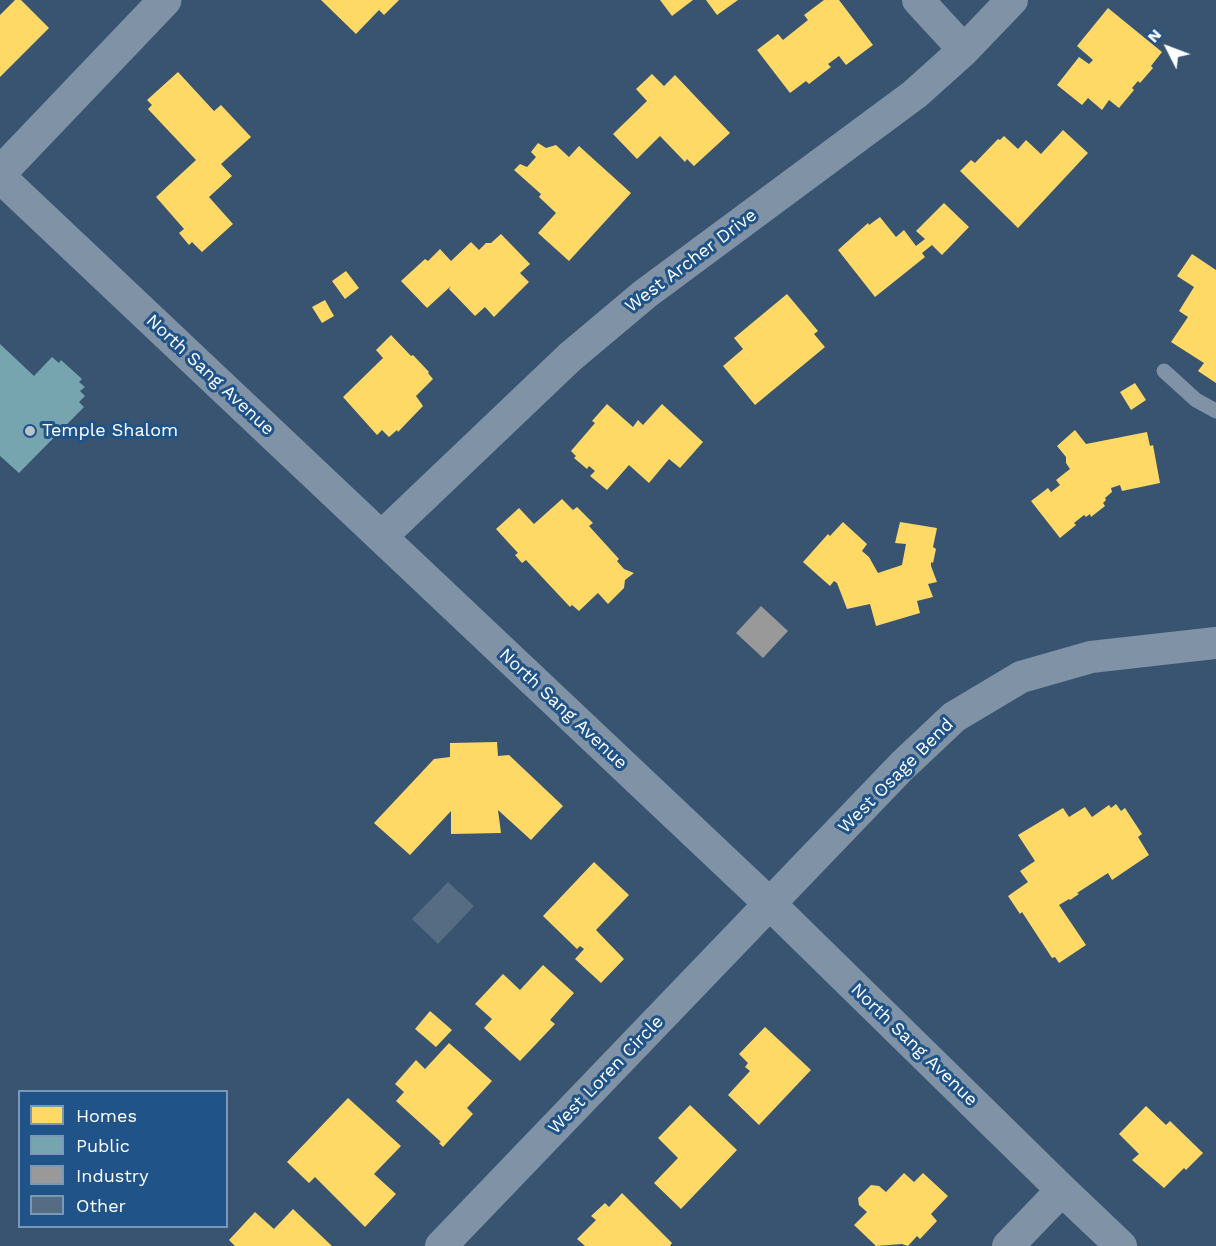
<!DOCTYPE html>
<html>
<head>
<meta charset="utf-8">
<style>
	body { margin:0 }
	#map { position:relative; width:1216px; height:1246px; overflow:hidden; background:#385470; font-family:"Work Sans",sans-serif }
	canvas { display:block }
	.legend { position:absolute; left:18px; top:1090px; width:210px; height:138px; box-sizing:border-box; background:#205388; border:2px solid #7998b8; margin:0; padding:8px 10px; list-style:none; font-size:18px; color:#fff }
	.legend li { display:flex; align-items:center; gap:12px; height:30px }
	.legend b { width:30px; border:2px solid #7998b8 }
	.north { position:absolute; left:1138px; top:18px; width:60px; height:60px; -webkit-text-stroke:4px #205388; paint-order:stroke; rotate:312deg; font-size:16px; font-weight:700; line-height:24px; text-align:center; color:#fff }
	.north::after { content:''; display:block; margin:auto; width:21px; height:27px; background:#fff; clip-path:polygon(50% 0,100% 100%,50% 72%,0 100%) }
</style>
</head>
<body>
<div id="map">
<canvas width="1216" height="1246"></canvas>
<ul class="legend">
<li><b style="height:16px;background:#ffd966"></b>Homes</li>
<li><b style="height:16px;background:#76a5af"></b>Public</li>
<li><b style="height:16px;background:#999"></b>Industry</li>
<li><b style="height:16px;background:#556c82"></b>Other</li>
</ul>
<div class="north">N</div>
</div>
<script>
const g = document.querySelector('canvas').getContext('2d');
g.lineJoin = 'round';
function fill(path, color) {
  g.fillStyle = color;
  g.fill(path, 'evenodd');
}
function toPath(rows) {
  const path = new Path2D();
  for (const r of rows) {
    path.moveTo(r[0], r[1]);
    for (let i = 2; i < r.length; i += 2) path.lineTo(r[i], r[i + 1]);
  }
  return path;
}
function strokePath(path, color, width, dash) {
  g.strokeStyle = color;
  g.lineWidth = width;
  g.lineCap = dash ? 'butt' : 'round';
  g.setLineDash(dash || []);
  g.stroke(path);
}
function write(font, color, halo, rows, align = 'center') {
  g.font = font + ' "Work Sans",sans-serif';
  g.lineWidth = 6;
  g.setLineDash([]);
  g.textBaseline = 'middle';
  g.strokeStyle = halo;
  g.fillStyle = color;
  for (const [text, x, y, turn = 0] of rows) {
    g.save();
    g.translate(x, y);
    g.rotate((+turn || 0) * Math.PI / 180);
    g.textAlign = isNaN(turn) ? turn : align;
    if (halo) g.strokeText(text, 0, 0);
    g.fillText(text, 0, 0);
    g.restore();
  }
}
const homes = toPath([
	[15,0,21,0,49,28,0,77,0,15],
	[321,0,399,0,384,15,379,10,356,34],
	[660,0,693,0,672,16],
	[706,0,738,0,717,15],
	[824,0,839,0,873,45,846,65,839,56,828,64,831,67,809,84,806,81,790,93,757,50,778,34,783,40,808,20,804,15],
	[1108,8,1162,52,1151,66,1153,68,1140,83,1138,81,1132,88,1134,90,1119,108,1109,100,1102,110,1088,98,1082,105,1057,85,1079,57,1089,64,1093,60,1077,46],
	[178,72,214,111,221,105,251,137,221,164,232,176,209,197,233,224,202,252,192,242,189,245,179,233,184,229,156,197,196,160,148,109,152,105,147,100],
	[652,74,664,86,675,75,730,133,694,166,687,159,685,162,660,136,637,159,613,134,647,101,636,89],
	[1063,130,1088,153,1018,228,960,171,971,160,975,163,998,139,1000,140,1004,136,1018,149,1026,140,1041,154],
	[538,143,546,148,556,145,569,157,579,146,631,193,569,261,538,233,556,213,539,197,541,194,514,170,520,164,527,167,536,157,531,152],
	[944,203,969,227,942,255,932,245,922,253,925,257,875,297,838,250,868,223,869,225,880,217,896,237,904,230,916,246,925,239,916,231],
	[501,234,530,264,520,273,529,282,494,317,485,307,475,316,449,289,451,286,427,308,401,281,425,259,428,261,440,249,451,261,471,242,479,250,486,243,491,243],
	[1192,254,1216,270,1216,383,1198,371,1204,363,1171,342,1188,317,1179,311,1194,287,1177,276],
	[346,271,359,288,345,299,332,281],
	[787,294,818,331,814,334,825,347,755,405,723,366,743,349,734,338],
	[325,300,334,316,322,323,312,307],
	[391,335,411,356,413,355,429,372,428,373,433,379,416,396,423,406,398,432,397,430,389,437,382,430,377,435,343,397,383,358,376,350],
	[1135,383,1146,400,1131,410,1120,392],
	[607,404,633,427,638,420,643,425,662,404,703,442,680,468,669,459,649,483,629,465,607,490,590,476,595,471,589,466,587,469,574,458,576,456,571,451,595,423,592,421],
	[1075,430,1086,444,1147,432,1150,446,1153,445,1160,483,1122,491,1120,485,1111,488,1112,492,1105,498,1106,500,1103,503,1105,506,1091,517,1090,514,1086,517,1084,515,1074,523,1076,525,1060,538,1031,501,1048,488,1051,492,1060,485,1056,480,1070,469,1066,463,1066,457,1057,446],
	[562,499,573,510,577,507,593,523,589,526,619,559,617,561,624,569,634,573,625,580,624,588,608,604,598,593,579,611,572,605,570,607,526,560,522,563,515,555,518,553,496,529,519,508,534,524],
	[843,522,867,544,862,551,869,557,878,573,902,565,906,544,895,543,900,522,937,528,933,547,936,549,933,563,931,562,931,566,937,582,928,584,933,597,917,601,920,613,876,626,870,604,847,609,837,583,834,581,830,586,803,562,828,534,830,536],
	[497,742,498,756,509,755,563,806,531,840,498,810,501,833,451,834,451,811,410,855,374,823,434,759,450,757,450,743],
	[1116,804,1121,811,1125,808,1142,834,1138,837,1149,855,1112,880,1108,873,1077,893,1079,894,1070,900,1069,899,1059,905,1086,945,1059,963,1055,957,1052,958,1022,912,1020,914,1008,896,1028,882,1020,871,1035,861,1018,835,1063,808,1069,817,1085,807,1092,817,1109,805,1111,808],
	[594,862,629,895,596,930,624,959,601,983,575,959,584,949,580,946,577,949,543,916],
	[543,965,574,993,550,1020,555,1024,520,1061,484,1028,492,1019,475,1004,503,974,520,990],
	[430,1011,452,1030,436,1047,415,1029],
	[765,1027,811,1070,759,1125,728,1095,750,1071,745,1067,748,1063,739,1054],
	[449,1043,492,1081,467,1108,473,1114,443,1147,439,1143,441,1142,396,1101,404,1092,395,1084,416,1060,425,1069],
	[348,1098,401,1146,374,1174,396,1194,365,1227,315,1177,309,1183,287,1162],
	[690,1105,737,1150,681,1209,654,1183,678,1158,658,1138],
	[1146,1106,1166,1125,1170,1121,1203,1153,1186,1170,1184,1168,1164,1188,1132,1160,1139,1154,1119,1134],
	[904,1173,914,1182,923,1173,948,1196,931,1214,937,1221,920,1239,917,1236,908,1246,902,1244,876,1246,854,1225,867,1212,859,1205,858,1198,871,1185,879,1186,886,1192],
	[622,1193,672,1243,670,1246,585,1246,577,1239,596,1220,591,1216,605,1203,609,1207],
	[293,1209,332,1246,235,1246,229,1240,255,1212,274,1229]
]);
const public = toPath([
	[0,344,34,376,52,357,59,363,61,360,82,379,79,382,85,387,80,391,85,396,79,402,84,407,19,473,0,456]
]);
const industry = toPath([
	[761,606,788,631,763,658,736,633]
]);
const building = toPath([
	[448,882,474,906,438,944,412,919]
]);
const service = toPath([
	[1164,371,1196,400,1216,411]
]);
const minor = toPath([
	[918,0,964,50],
	[0,177,770,904,1062,1190,1121,1246],
	[381,537,570,357,645,294,915,94,964,50,1012,0],
	[441,1246,902,766,954,717,1021,677,1091,657,1216,643],
	[1008,1246,1062,1190]
]);
const tertiary = toPath([
	[0,173,165,0]
]);
const markers = [
	[30,431,6,"#b9c3cd"]
];
const streetNames = [
	["West Archer Drive",691,261,-37],
	["North Sang Avenue",210,375,43],
	["North Sang Avenue",563,709,43],
	["West Osage Bend",896,776,-45],
	["North Sang Avenue",914,1045,44],
	["West Loren Circle",606,1075,-46]
];
const poiNames = [
	["Temple Shalom",42,431]
];
fill(homes, '#ffd966');
fill(public, '#76a5af');
fill(industry, '#999');
fill(building, '#556c82');
strokePath(service, '#7f92a6', 15);
strokePath(minor, '#7f92a6', 32);
strokePath(tertiary, '#7f92a6', 33);
for (const [x, y, r, color] of markers) {
  const dot = new Path2D();
  dot.arc(x, y, r, 0, 2 * Math.PI);
  g.fillStyle = color;
  g.fill(dot);
  strokePath(dot, '#205388', 2);
}
write('18px', '#fff', '#205388', streetNames);
write('18px', '#fff', '#205388', poiNames, 'left');
</script>
</body>
</html>
